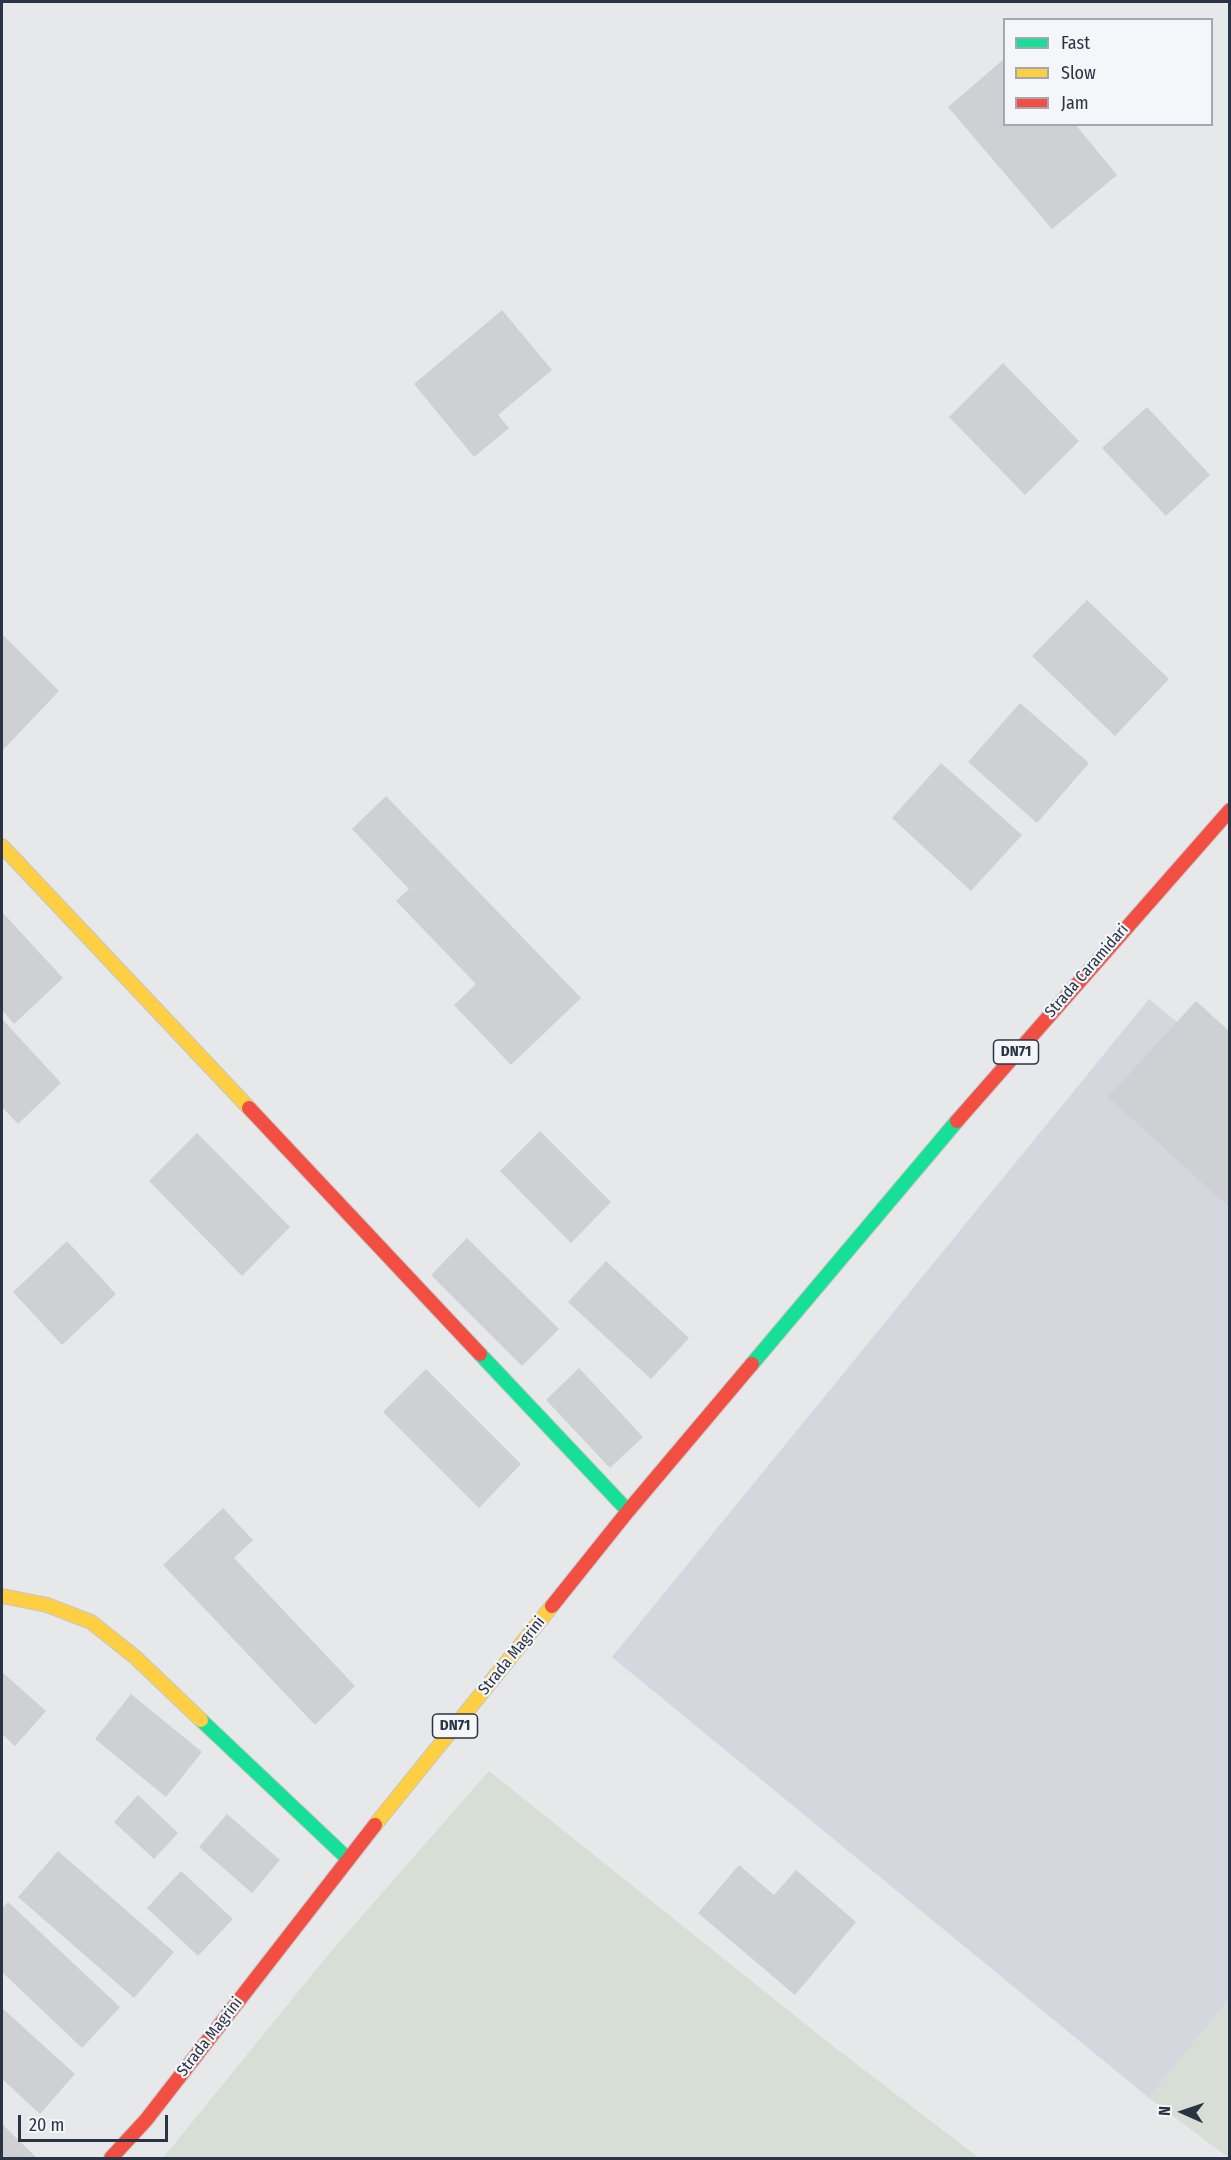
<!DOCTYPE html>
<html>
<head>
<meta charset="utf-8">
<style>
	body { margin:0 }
	#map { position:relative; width:1231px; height:2160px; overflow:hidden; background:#e6e8ea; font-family:"Fira Sans Condensed",sans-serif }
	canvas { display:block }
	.frame { position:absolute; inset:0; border:3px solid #2b3445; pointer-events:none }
	.legend { position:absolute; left:1003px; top:18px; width:210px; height:108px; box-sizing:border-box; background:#f4f6f9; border:2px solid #a4a8b1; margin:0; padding:8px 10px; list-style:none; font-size:18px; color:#2b3445 }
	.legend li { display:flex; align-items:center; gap:12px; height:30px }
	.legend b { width:30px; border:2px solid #a4a8b1 }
	.north { position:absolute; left:1153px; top:2082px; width:60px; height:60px; -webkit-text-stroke:4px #f4f6f9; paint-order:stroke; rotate:273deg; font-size:16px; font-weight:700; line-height:24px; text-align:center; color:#2b3445 }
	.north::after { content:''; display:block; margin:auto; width:21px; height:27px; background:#2b3445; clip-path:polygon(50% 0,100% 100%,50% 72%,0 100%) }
	.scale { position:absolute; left:18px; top:2115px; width:150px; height:27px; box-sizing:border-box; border:3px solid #2b3445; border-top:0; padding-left:8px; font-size:18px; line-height:21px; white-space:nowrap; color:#2b3445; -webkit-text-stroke:4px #f4f6f9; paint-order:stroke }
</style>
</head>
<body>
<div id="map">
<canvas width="1231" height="2160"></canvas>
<div class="frame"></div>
<ul class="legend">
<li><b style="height:8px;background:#16e098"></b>Fast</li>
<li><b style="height:8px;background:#ffcf43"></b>Slow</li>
<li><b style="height:8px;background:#f24e42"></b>Jam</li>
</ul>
<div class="north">N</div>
<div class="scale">20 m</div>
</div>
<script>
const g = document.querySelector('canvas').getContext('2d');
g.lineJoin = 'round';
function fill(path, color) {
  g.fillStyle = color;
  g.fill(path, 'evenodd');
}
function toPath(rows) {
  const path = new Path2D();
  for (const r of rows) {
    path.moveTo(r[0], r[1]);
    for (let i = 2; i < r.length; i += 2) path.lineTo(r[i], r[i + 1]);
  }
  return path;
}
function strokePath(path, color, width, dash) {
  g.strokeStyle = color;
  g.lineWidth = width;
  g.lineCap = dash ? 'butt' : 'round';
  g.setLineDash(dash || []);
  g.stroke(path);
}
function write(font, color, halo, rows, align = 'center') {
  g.font = font + ' "Fira Sans Condensed",sans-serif';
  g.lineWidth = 4.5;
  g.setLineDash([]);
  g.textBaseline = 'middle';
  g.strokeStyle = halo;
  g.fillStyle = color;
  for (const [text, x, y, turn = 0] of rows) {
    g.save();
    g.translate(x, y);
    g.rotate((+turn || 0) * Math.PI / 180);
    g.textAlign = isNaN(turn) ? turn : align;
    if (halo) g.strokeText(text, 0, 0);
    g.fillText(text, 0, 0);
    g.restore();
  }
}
const built = toPath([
	[1149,999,1229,1065,1229,1999,1149,2098,612,1657]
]);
const green = toPath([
	[489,1771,829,2043,979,2158,163,2158,333,1949],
	[1229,1999,1229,2158,1149,2098]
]);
const building = toPath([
	[1004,59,1004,124,1075,124,1117,175,1052,229,948,107],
	[502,310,552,370,498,415,509,428,474,457,414,384],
	[1003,363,1079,441,1025,495,949,417],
	[1147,407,1210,475,1166,516,1102,448],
	[1087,600,1169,679,1115,736,1032,656],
	[2,634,59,691,2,751],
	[1020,703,1089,763,1037,823,968,762],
	[941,763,1022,835,971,891,892,818],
	[386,796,581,998,511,1065,454,1005,476,984,396,901,409,889,352,829],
	[2,912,63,978,14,1024,2,1010],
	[1196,1001,1230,1032,1230,1208,1108,1097],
	[2,1019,61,1083,18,1124,2,1107],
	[540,1131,611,1202,571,1243,500,1171],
	[197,1133,290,1227,242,1276,149,1181],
	[467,1238,559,1329,522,1366,431,1275],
	[67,1241,116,1294,62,1345,13,1292],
	[606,1261,689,1338,651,1379,568,1302],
	[579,1368,643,1437,610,1468,546,1400],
	[426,1369,521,1464,479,1508,383,1412],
	[223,1508,253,1540,234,1558,355,1686,315,1725,163,1565],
	[2,1672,46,1711,15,1746,2,1734],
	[131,1694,202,1752,166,1797,95,1739],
	[138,1795,178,1833,154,1859,114,1822],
	[227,1814,280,1860,252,1893,199,1847],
	[58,1851,174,1952,134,1998,18,1897],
	[739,1865,774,1895,796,1870,856,1922,795,1995,698,1913],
	[181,1871,233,1919,198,1956,147,1908],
	[8,1902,120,2007,82,2048,2,1972,2,1909],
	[2,2008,75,2074,40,2114,2,2079],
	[2,2124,36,2157,34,2158,2,2158]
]);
const fast = toPath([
	[480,1354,628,1511],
	[752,1364,957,1121],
	[201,1720,348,1859]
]);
const slow = toPath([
	[2,846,249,1108],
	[2,1596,47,1605,91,1622,135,1657,201,1720],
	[375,1825,552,1606]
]);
const jam = toPath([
	[249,1108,480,1354],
	[957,1121,1230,810],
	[552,1606,628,1511,752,1364],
	[111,2158,146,2120,375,1825]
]);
const shields = [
	[1016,1052,45],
	[455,1726,45]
];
const shieldNames = [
	["DN71",1016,1052],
	["DN71",455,1726]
];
const streetNames = [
	["Strada Caramidari",1087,971,-49],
	["Strada Magrini",512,1656,-51],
	["Strada Magrini",210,2037,-52]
];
fill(built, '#d4d7dd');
fill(green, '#d6ded6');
fill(building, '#ced0d3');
strokePath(fast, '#c4c6c8', 16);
strokePath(slow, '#c4c6c8', 16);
strokePath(jam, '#c4c6c8', 16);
strokePath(fast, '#16e098', 14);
strokePath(slow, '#ffcf43', 14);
strokePath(jam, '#f24e42', 14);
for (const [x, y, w] of shields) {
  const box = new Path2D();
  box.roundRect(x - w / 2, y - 12, w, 24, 4.5);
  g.fillStyle = '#f4f6f9';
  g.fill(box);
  strokePath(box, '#2b3445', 1.5);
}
write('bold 15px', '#2b3445', null, shieldNames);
write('16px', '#2b3445', '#f4f6f9', streetNames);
</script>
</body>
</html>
